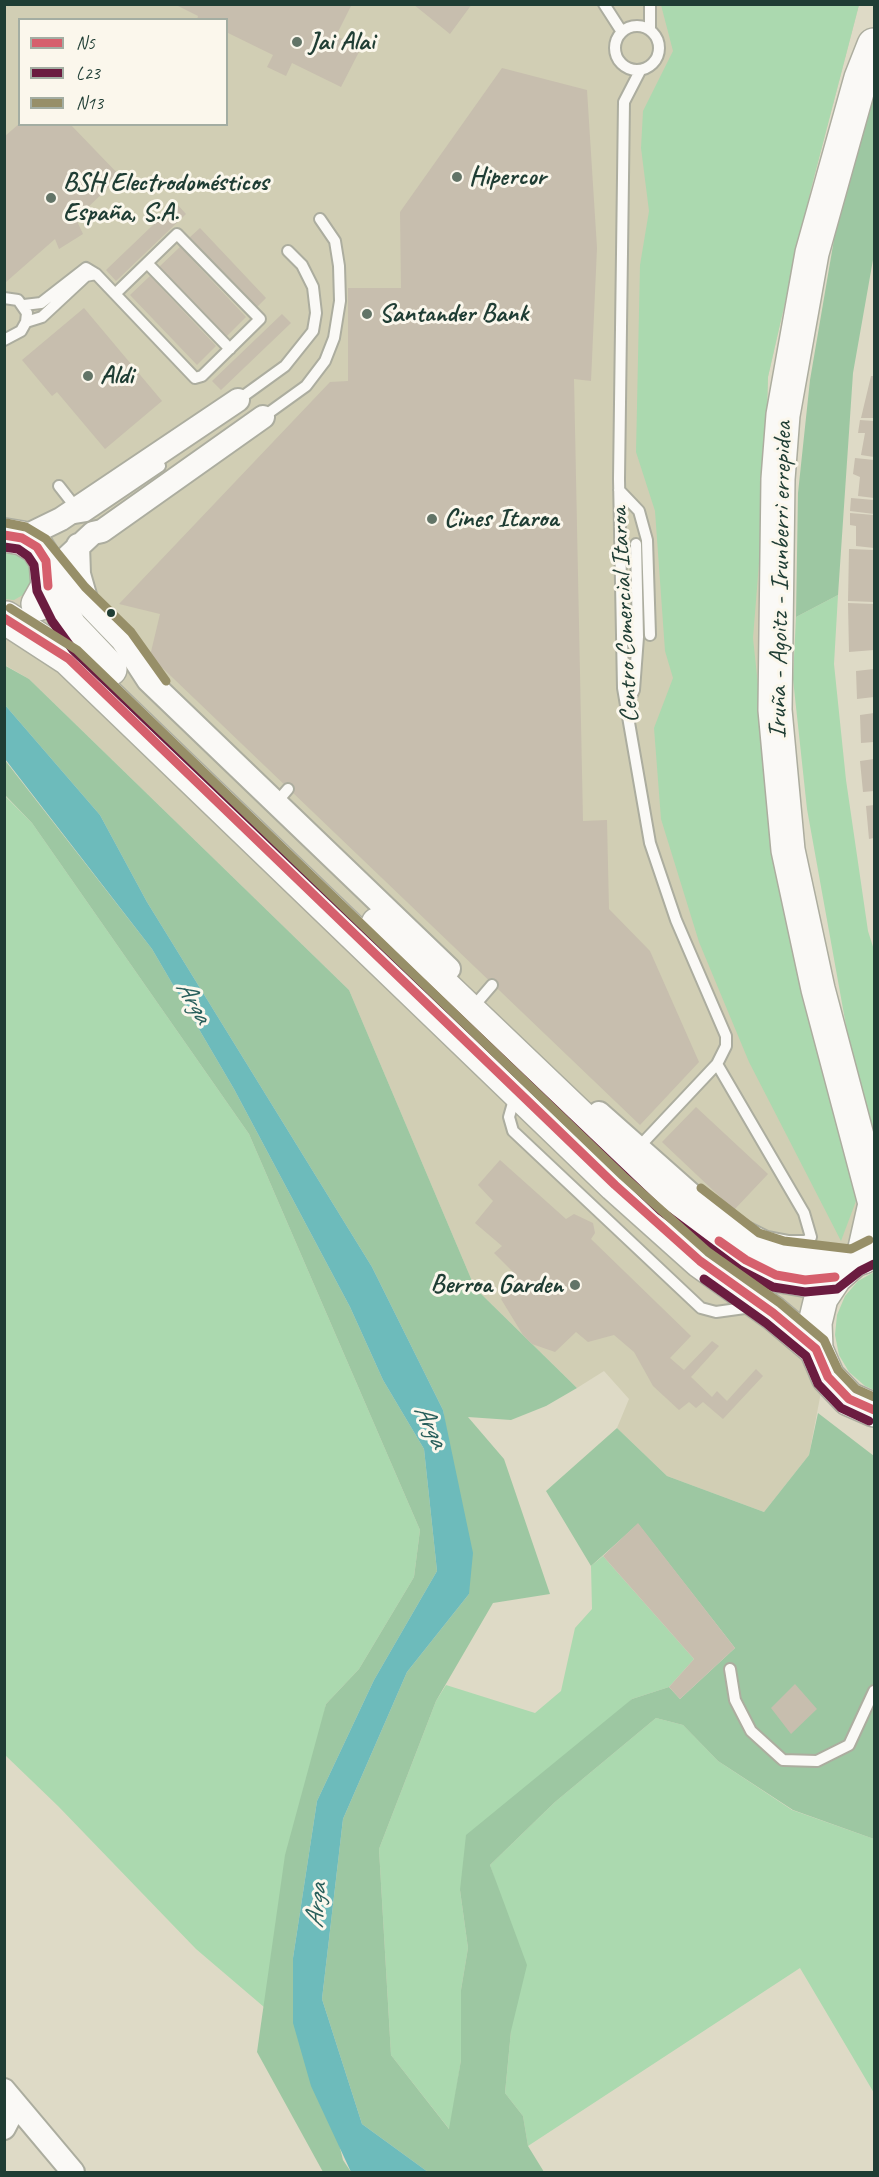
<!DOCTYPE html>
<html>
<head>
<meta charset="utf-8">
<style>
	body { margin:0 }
	#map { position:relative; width:879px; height:2177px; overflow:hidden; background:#dedac6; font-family:Caveat,sans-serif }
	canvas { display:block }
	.frame { position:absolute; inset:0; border:6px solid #1f3d34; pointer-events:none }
	.legend { position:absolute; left:18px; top:18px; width:210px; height:108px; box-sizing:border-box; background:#fbf7ec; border:2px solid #a3ada2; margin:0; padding:8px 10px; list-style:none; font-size:18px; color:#1f3d34 }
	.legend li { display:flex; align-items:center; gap:12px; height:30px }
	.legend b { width:30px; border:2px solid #a3ada2 }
</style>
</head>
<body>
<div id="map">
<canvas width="879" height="2177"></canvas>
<div class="frame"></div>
<ul class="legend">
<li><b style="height:8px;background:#d6606d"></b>N5</li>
<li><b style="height:8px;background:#6b1c40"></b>L23</li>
<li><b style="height:8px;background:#978f68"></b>N13</li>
</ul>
</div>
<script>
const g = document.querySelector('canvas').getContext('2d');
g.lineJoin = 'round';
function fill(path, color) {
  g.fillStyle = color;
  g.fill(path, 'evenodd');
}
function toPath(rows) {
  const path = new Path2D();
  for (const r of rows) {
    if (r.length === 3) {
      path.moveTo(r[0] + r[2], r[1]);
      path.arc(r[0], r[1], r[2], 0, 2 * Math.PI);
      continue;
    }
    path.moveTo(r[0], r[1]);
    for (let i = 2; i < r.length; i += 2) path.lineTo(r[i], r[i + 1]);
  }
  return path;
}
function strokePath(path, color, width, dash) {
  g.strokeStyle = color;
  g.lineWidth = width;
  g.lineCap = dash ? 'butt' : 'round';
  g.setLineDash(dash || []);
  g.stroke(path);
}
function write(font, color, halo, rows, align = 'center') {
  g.font = font + ' Caveat,sans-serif';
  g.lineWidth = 6;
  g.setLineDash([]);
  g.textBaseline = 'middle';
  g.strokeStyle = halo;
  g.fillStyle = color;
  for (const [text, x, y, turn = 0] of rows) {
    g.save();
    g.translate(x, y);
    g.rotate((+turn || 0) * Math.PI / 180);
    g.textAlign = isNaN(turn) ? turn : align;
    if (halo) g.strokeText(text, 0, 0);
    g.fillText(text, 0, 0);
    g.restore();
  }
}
const built = toPath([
	[5,5,859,5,811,189,768,377,759,694,863,1221,803,1346,807,1370,821,1392,809,1455,764,1512,667,1476,617,1428,629,1399,604,1371,577,1388,475,1288,349,990,29,679,5,665],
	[20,20,226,20,226,124,20,124]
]);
const green = toPath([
	[661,5,859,5,811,189,768,377,765,488,753,638,778,874,856,1201,841,1241,749,1062,699,942,661,819,654,728,673,678,665,651,655,511,636,452,640,265,649,211,641,148,643,111,673,51],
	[4,553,22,556,28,561,34,577,28,592,14,600,5,599],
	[838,595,834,664,846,780,868,931,874,950,874,1131,858,1092,807,809,793,679,796,617],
	[4,795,32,823,249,1134,420,1530,414,1577,359,1669,326,1704,264,2007,196,1949,58,1806,5,1755],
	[874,1272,874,1390,865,1386,849,1372,839,1355,835,1335,837,1315,845,1296,858,1281],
	[603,1556,694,1659,669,1687,632,1699,460,1890,468,1948,461,1990,461,2060,450,2130,391,2055,379,1849,436,1701,446,1685,535,1713,561,1691,575,1628,592,1609,591,1566],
	[656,1718,683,1725,718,1761,792,1810,874,1839,874,2093,800,1968,528,2146,523,2116,505,2093,511,2031,505,1911,490,1865,555,1802]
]);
const forest = toPath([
	[874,79,874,254,853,373,838,595,796,617,798,493,810,380,838,216],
	[4,665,29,679,349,990,475,1288,577,1388,546,1406,511,1420,468,1417,504,1459,550,1594,493,1603,436,1701,379,1849,391,2055,449,2129,461,2060,461,1990,468,1948,460,1890,466,1835,632,1699,669,1687,680,1699,735,1648,638,1524,591,1566,546,1491,617,1428,667,1476,764,1512,809,1455,818,1413,874,1456,874,1839,793,1810,718,1761,683,1725,656,1718,555,1802,490,1865,527,1965,511,2031,505,2093,523,2116,528,2146,544,2172,428,2172,362,2124,322,1999,343,1819,407,1672,469,1594,443,1410,372,1267,147,902,100,815,5,705],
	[4,759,152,949,234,1089,350,1307,383,1380,424,1449,437,1571,374,1680,317,1801,293,1958,343,2160,351,2172,323,2172,257,2052,285,1855,326,1704,359,1669,414,1577,420,1530,249,1134,32,823,5,795]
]);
const water = toPath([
	[5,705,100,815,147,902,372,1267,443,1410,473,1553,469,1594,407,1672,343,1819,322,1999,362,2124,428,2172,351,2172,311,2086,293,2023,293,1958,317,1801,374,1680,437,1571,424,1449,383,1380,350,1307,234,1089,152,949,5,759]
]);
const building = toPath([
	[174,4,352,4,336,36,361,48,341,87,292,63,286,76,267,67,273,55,226,32,226,20,197,20,198,16],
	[413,4,472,4,450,34],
	[502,68,587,90,597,248,591,381,574,379,583,821,607,820,609,909,650,951,699,1062,640,1125,150,656,160,614,119,604,330,382,348,381,348,288,401,288,400,212],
	[20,123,70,124,120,176,76,219,83,234,59,249,55,239,6,282,4,137],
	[176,203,186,214,116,281,106,270],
	[200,228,266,298,256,308,189,238],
	[180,247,246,317,226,337,159,267],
	[150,276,216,346,197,365,130,295],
	[84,308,162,401,105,449,57,392,52,396,22,360],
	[282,314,291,323,221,390,212,381],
	[871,376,874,376,874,418,861,418],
	[860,420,874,421,874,457,861,455,865,433,858,433],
	[855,458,874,460,874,498,858,496,860,477,853,474],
	[851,498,874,500,874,514,850,511],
	[850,513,874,515,874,548,856,546,856,526,850,525],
	[849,549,874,550,874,602,848,601],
	[848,603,874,604,874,650,849,652],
	[874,669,874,697,857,699,856,671],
	[874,713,874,742,861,743,860,715],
	[874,759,874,791,863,792,860,761],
	[874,805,874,838,869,839,866,806],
	[696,1107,768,1174,734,1210,662,1142],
	[500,1160,566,1219,574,1214,593,1223,595,1233,591,1239,691,1336,670,1358,684,1370,712,1341,719,1346,691,1377,712,1397,717,1391,727,1401,756,1369,763,1376,723,1419,703,1402,696,1408,689,1402,679,1410,653,1386,634,1352,614,1335,588,1342,576,1332,555,1352,532,1344,523,1335,501,1299,518,1277,494,1253,502,1246,475,1223,493,1201,478,1185],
	[638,1523,735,1648,680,1699,669,1687,694,1659,603,1556],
	[795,1684,817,1709,791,1734,771,1708]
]);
const lane = toPath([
	[604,4,622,32],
	[650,4,650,30],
	[637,48,22],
	[147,263,230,349],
	[4,298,18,300,27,313,26,322,21,331,4,340],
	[24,305,41,303,86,268,96,274,195,378,202,376,260,319,177,234,115,294],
	[26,322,42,317,86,276,96,274],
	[238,400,285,366,313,331,316,313,313,287,302,265,288,251],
	[263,417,306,386,325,361,334,338,340,301,339,266,335,241,320,219],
	[59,486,77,509],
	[619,490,639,511,647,540,650,635],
	[74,518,86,516,160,466],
	[626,707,634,690,638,637,636,544],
	[276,803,288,789],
	[480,999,492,985],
	[717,1064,804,1213,811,1237,806,1241,788,1241,767,1237,741,1224],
	[515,1096,509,1117,513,1131,701,1308,716,1312,752,1307],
	[638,1148,717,1064,726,1046,726,1036,676,920,650,843,623,688,619,479,624,102,640,71],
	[730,1669,735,1700,751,1731,783,1760,817,1761,849,1745,874,1691]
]);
const street = toPath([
	[22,538,61,519,238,400],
	[78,545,79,574,87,602],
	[46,561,122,640,148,680,449,969],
	[49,574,93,533,102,531,263,417],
	[599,1113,722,1222,754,1244,781,1253,853,1261],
	[4,2090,73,2172],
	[4,2128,16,2105]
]);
const primary = toPath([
	[874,45,861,78,812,253,783,415,778,479,775,710,788,850,818,989,874,1200],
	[863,1257,874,1208]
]);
const highway = toPath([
	[4,535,22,538,37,547,46,561,48,586,38,604],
	[48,586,70,627,110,669],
	[6,618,69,659,615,1185,700,1261,773,1313,816,1349],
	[378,924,668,1201,724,1245,746,1260,776,1275,805,1280,835,1277],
	[874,1251,853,1261,835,1277,821,1298,815,1323,816,1349,828,1377,849,1399,874,1410]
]);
const bus1 = toPath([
	[4,535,22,538,37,547,46,561,48,586],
	[4,618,69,659,615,1185,700,1261,773,1313,816,1349,828,1377,849,1399,874,1410],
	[719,1241,746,1260,776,1275,805,1280,835,1277]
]);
const bus2 = toPath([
	[4,547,18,549,28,556,34,565,37,591,52,621,73,650,661,1211,740,1270,773,1287,805,1292,837,1289,860,1271,874,1264],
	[704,1279,766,1323,806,1356,818,1384,841,1408,869,1421]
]);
const bus3 = toPath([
	[6,523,26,527,46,539,85,587,131,632,166,681],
	[10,608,77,650,623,1176,708,1252,780,1303,824,1340,838,1370,856,1389,874,1397],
	[701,1188,759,1233,784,1241,851,1249,869,1240]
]);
const markers = [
	[297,42,6,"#627467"],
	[457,177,6,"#627467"],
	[51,198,6,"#627467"],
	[367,314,6,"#627467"],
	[88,376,6,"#627467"],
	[432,519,6,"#627467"],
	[111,613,5,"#1f3d34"],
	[575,1285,6,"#627467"]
];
const poiNames = [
	["Jai Alai",309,42],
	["Hipercor",469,177],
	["BSH Electrodomésticos",63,183],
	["España, S.A.",63,213],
	["Santander Bank",379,314],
	["Aldi",100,376],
	["Cines Itaroa",444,519],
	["Berroa Garden",563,1285,"right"]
];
const streetNames = [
	["Iruña - Agoitz - Irunberri errepidea",781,580,-89],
	["Centro Comercial Itaroa",625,615,-93]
];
const waterNames = [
	["Arga",193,1002,60],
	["Arga",430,1426,64],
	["Arga",317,1906,-85]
];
fill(built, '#d1ceb4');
fill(green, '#abd9af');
fill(forest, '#9dc7a2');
fill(water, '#6dbbbb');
fill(building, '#c7beae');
strokePath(lane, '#acad9f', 14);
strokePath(street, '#acad9f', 26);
strokePath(primary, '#acad9f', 36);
strokePath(highway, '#acad9f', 36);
strokePath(lane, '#faf9f6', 10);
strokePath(street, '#faf9f6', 22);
strokePath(primary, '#faf9f6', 33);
strokePath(highway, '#faf9f6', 33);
strokePath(bus1, '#d6606d', 9);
strokePath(bus2, '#6b1c40', 9);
strokePath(bus3, '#978f68', 9);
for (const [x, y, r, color] of markers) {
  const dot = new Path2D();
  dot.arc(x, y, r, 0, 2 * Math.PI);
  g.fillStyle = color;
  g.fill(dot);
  strokePath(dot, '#fbf7ec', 2);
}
write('bold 26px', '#1f3d34', '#fbf7ec', poiNames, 'left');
write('26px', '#1f3d34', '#fbf7ec', streetNames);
write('italic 27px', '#285f5b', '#fbf7ec', waterNames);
</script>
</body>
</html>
